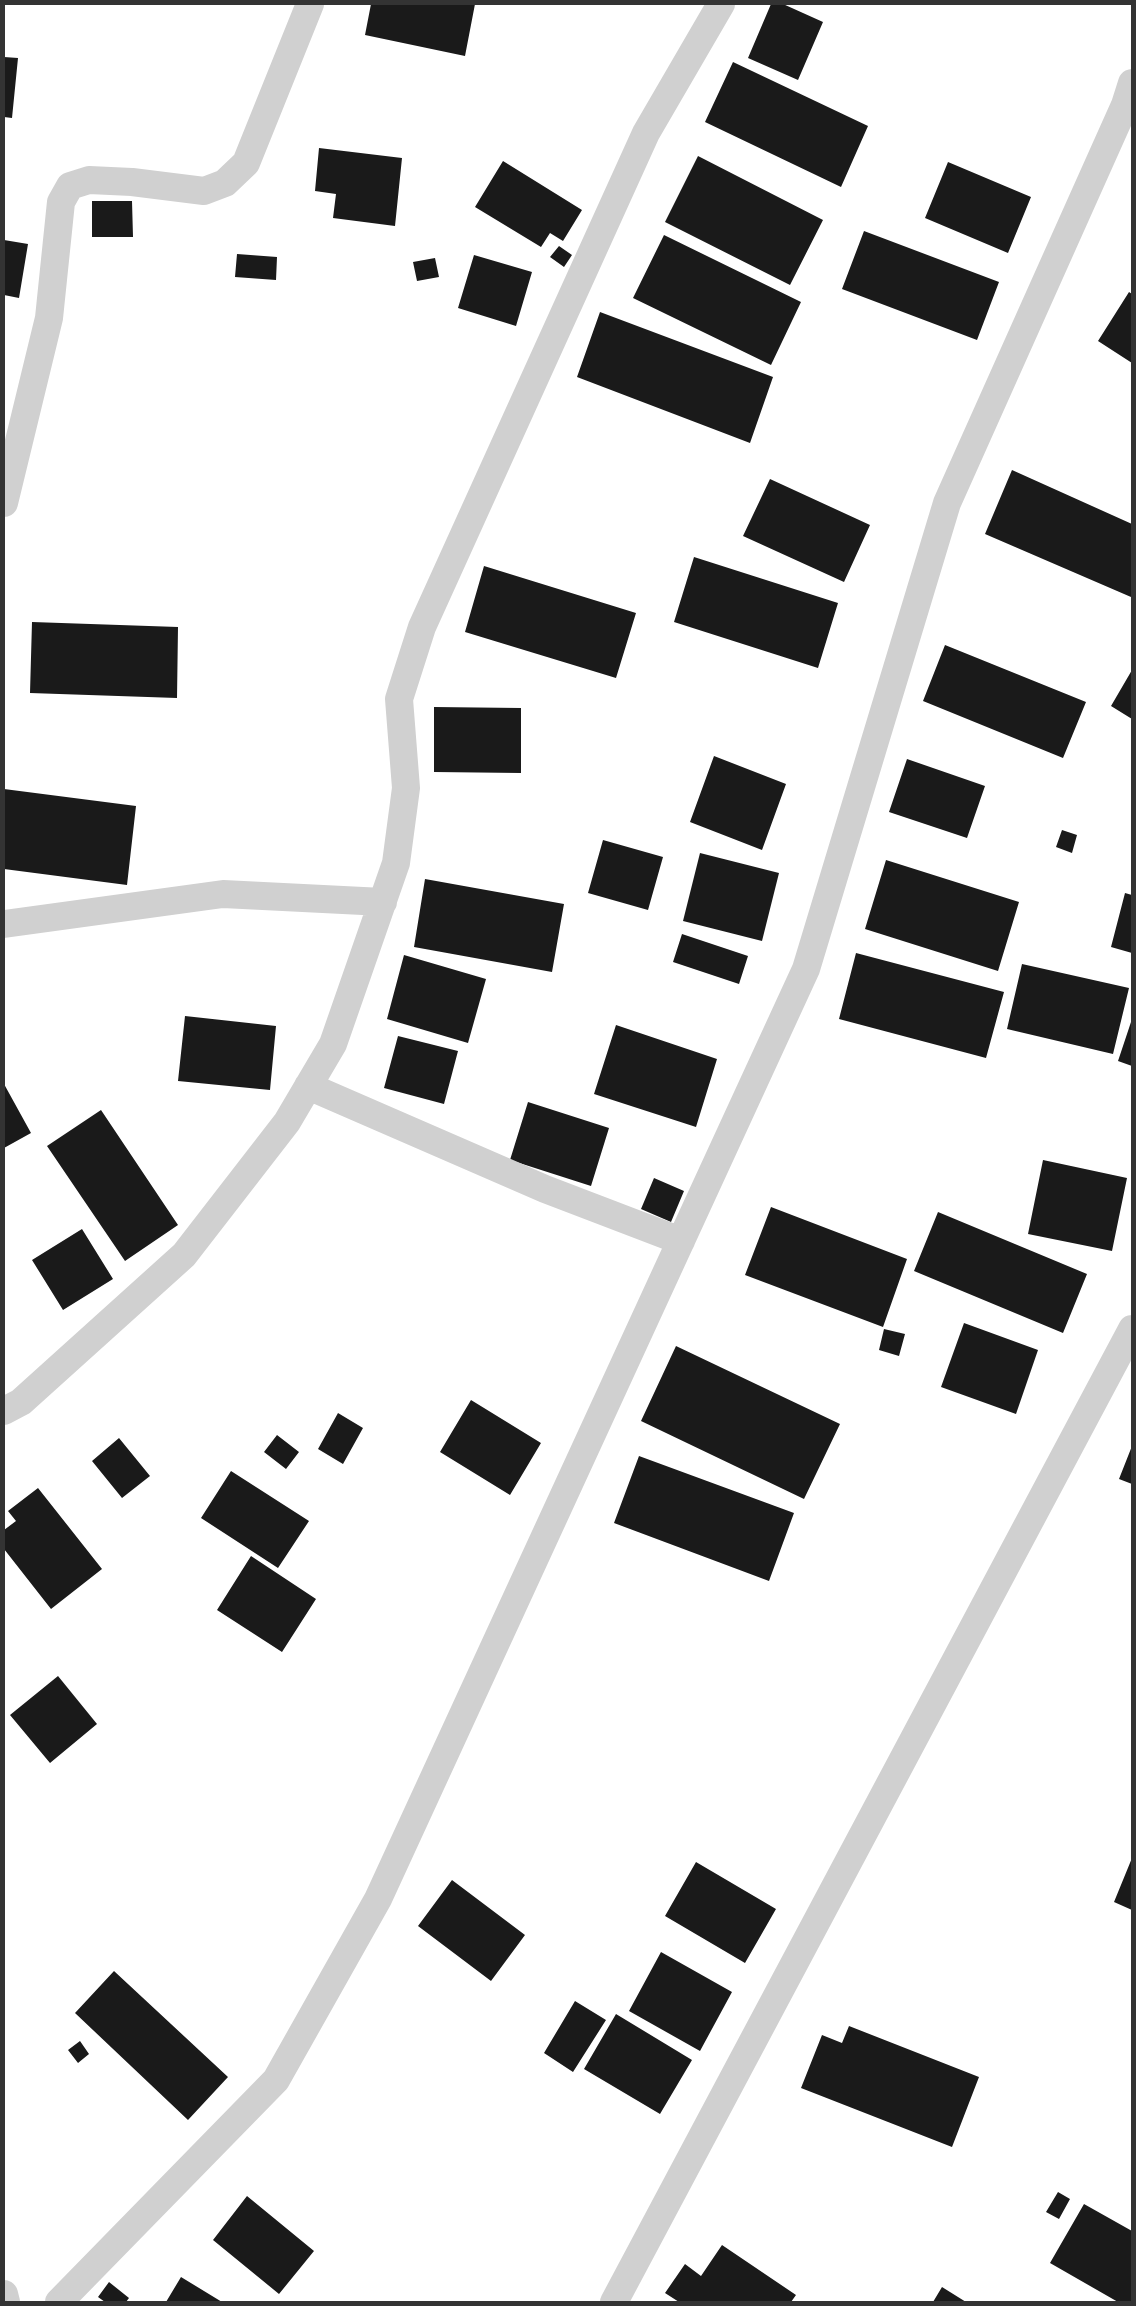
<!DOCTYPE html>
<html>
<head>
<meta charset="utf-8">
<style>
	body { margin:0 }
	#map { position:relative; width:1136px; height:2306px; overflow:hidden; background:#fff; font-family:"Fira Sans Condensed",sans-serif }
	canvas { display:block }
	.frame { position:absolute; inset:0; border:5px solid #333; pointer-events:none }
</style>
</head>
<body>
<div id="map">
<canvas width="1136" height="2306"></canvas>
<div class="frame"></div>
</div>
<script>
const g = document.querySelector('canvas').getContext('2d');
g.lineJoin = 'round';
function fill(path, color) {
  g.fillStyle = color;
  g.fill(path, 'evenodd');
}
function toPath(rows) {
  const path = new Path2D();
  for (const r of rows) {
    path.moveTo(r[0], r[1]);
    for (let i = 2; i < r.length; i += 2) path.lineTo(r[i], r[i + 1]);
  }
  return path;
}
function strokePath(path, color, width, dash) {
  g.strokeStyle = color;
  g.lineWidth = width;
  g.lineCap = dash ? 'butt' : 'round';
  g.setLineDash(dash || []);
  g.stroke(path);
}
const building = toPath([
	[371,4,475,4,465,56,365,35],
	[771,4,783,4,823,22,798,80,748,58],
	[4,57,18,58,12,118,4,117],
	[733,62,868,126,841,187,705,122],
	[319,148,402,158,395,226,333,218,336,194,315,191],
	[698,156,823,220,790,285,665,222],
	[503,161,582,210,563,241,550,233,541,247,475,207],
	[948,162,1031,197,1008,253,925,218],
	[92,201,132,201,133,237,92,237],
	[864,231,999,282,977,340,842,289],
	[664,235,801,302,771,365,633,298],
	[4,240,28,244,19,298,4,295],
	[559,246,572,255,564,267,550,257],
	[237,254,277,257,276,280,235,277],
	[474,255,532,272,516,326,458,308],
	[435,258,439,277,417,281,413,262],
	[1129,292,1132,294,1132,363,1098,341],
	[600,312,773,377,750,443,577,377],
	[1012,470,1132,524,1131,597,985,534],
	[770,479,870,525,844,582,743,536],
	[694,557,838,603,818,668,674,622],
	[484,566,636,613,616,678,465,632],
	[32,622,178,627,177,698,30,693],
	[945,645,1086,702,1063,758,923,701],
	[1132,670,1132,719,1111,706],
	[434,707,521,708,521,773,434,772],
	[714,756,786,784,762,850,690,822],
	[907,759,985,786,967,838,889,812],
	[4,789,136,806,127,885,4,869],
	[1062,830,1077,835,1072,853,1056,847],
	[603,840,663,857,648,910,588,893],
	[700,853,779,873,762,941,683,921],
	[886,860,1019,902,998,971,865,929],
	[425,879,564,904,552,972,414,947],
	[1125,893,1132,895,1132,953,1111,947],
	[682,934,748,956,739,984,673,962],
	[856,953,1004,992,986,1058,839,1019],
	[404,955,486,979,468,1043,387,1019],
	[1022,964,1129,988,1113,1054,1007,1029],
	[185,1016,276,1026,270,1090,178,1081],
	[1132,1019,1132,1066,1118,1061],
	[616,1025,717,1059,696,1127,594,1094],
	[398,1036,458,1051,444,1104,384,1088],
	[4,1084,31,1133,4,1148],
	[528,1102,609,1128,591,1186,510,1160],
	[101,1110,178,1225,125,1261,47,1146],
	[1043,1160,1127,1178,1112,1251,1028,1234],
	[654,1178,684,1191,671,1222,641,1209],
	[771,1207,907,1259,883,1327,745,1275],
	[938,1212,1087,1274,1063,1333,914,1271],
	[82,1229,113,1279,63,1310,32,1260],
	[964,1323,1038,1350,1016,1414,941,1387],
	[884,1329,905,1334,899,1356,879,1350],
	[676,1346,840,1424,804,1499,641,1421],
	[471,1400,541,1443,510,1495,440,1452],
	[338,1413,363,1428,343,1464,318,1449],
	[277,1435,299,1452,286,1469,264,1452],
	[119,1438,150,1476,122,1498,92,1461],
	[1132,1446,1132,1484,1119,1479],
	[639,1456,794,1513,769,1581,614,1523],
	[231,1471,309,1521,278,1568,201,1518],
	[38,1488,102,1569,51,1609,4,1549,4,1530,16,1521,8,1511],
	[251,1556,316,1599,282,1652,217,1610],
	[58,1676,97,1724,50,1763,10,1715],
	[1132,1858,1132,1910,1114,1902],
	[696,1862,776,1909,745,1963,665,1916],
	[452,1880,525,1935,491,1981,418,1926],
	[661,1952,732,1992,700,2051,629,2011],
	[114,1971,228,2077,188,2120,75,2013],
	[575,2001,606,2020,573,2072,544,2053],
	[616,2014,692,2060,660,2114,584,2069],
	[849,2026,979,2077,952,2147,801,2088,822,2035,842,2043],
	[80,2041,89,2054,78,2063,68,2050],
	[1058,2192,1070,2199,1059,2219,1046,2212],
	[247,2196,314,2251,279,2294,213,2240],
	[1084,2204,1132,2231,1132,2302,1118,2302,1050,2263],
	[722,2245,796,2295,791,2302,679,2302,665,2293,685,2264,701,2276],
	[181,2277,222,2302,166,2302],
	[109,2282,129,2298,126,2302,105,2302,98,2297],
	[942,2287,966,2302,933,2302]
]);
const street = toPath([
	[4,503,49,318,61,202,70,186,89,180,132,182,204,191,225,183,246,163,310,4],
	[4,924,223,894,383,902],
	[308,1086,545,1189,681,1241],
	[4,1411,21,1402,184,1255,287,1122,333,1044,396,863,406,788,399,699,422,627,646,133,721,4],
	[4,2294,6,2302],
	[59,2302,276,2080,378,1899,806,969,947,503,1125,105,1132,83],
	[614,2302,1132,1329]
]);
fill(building, '#1a1a1a');
strokePath(street, '#d0d0d0', 28);
</script>
</body>
</html>
